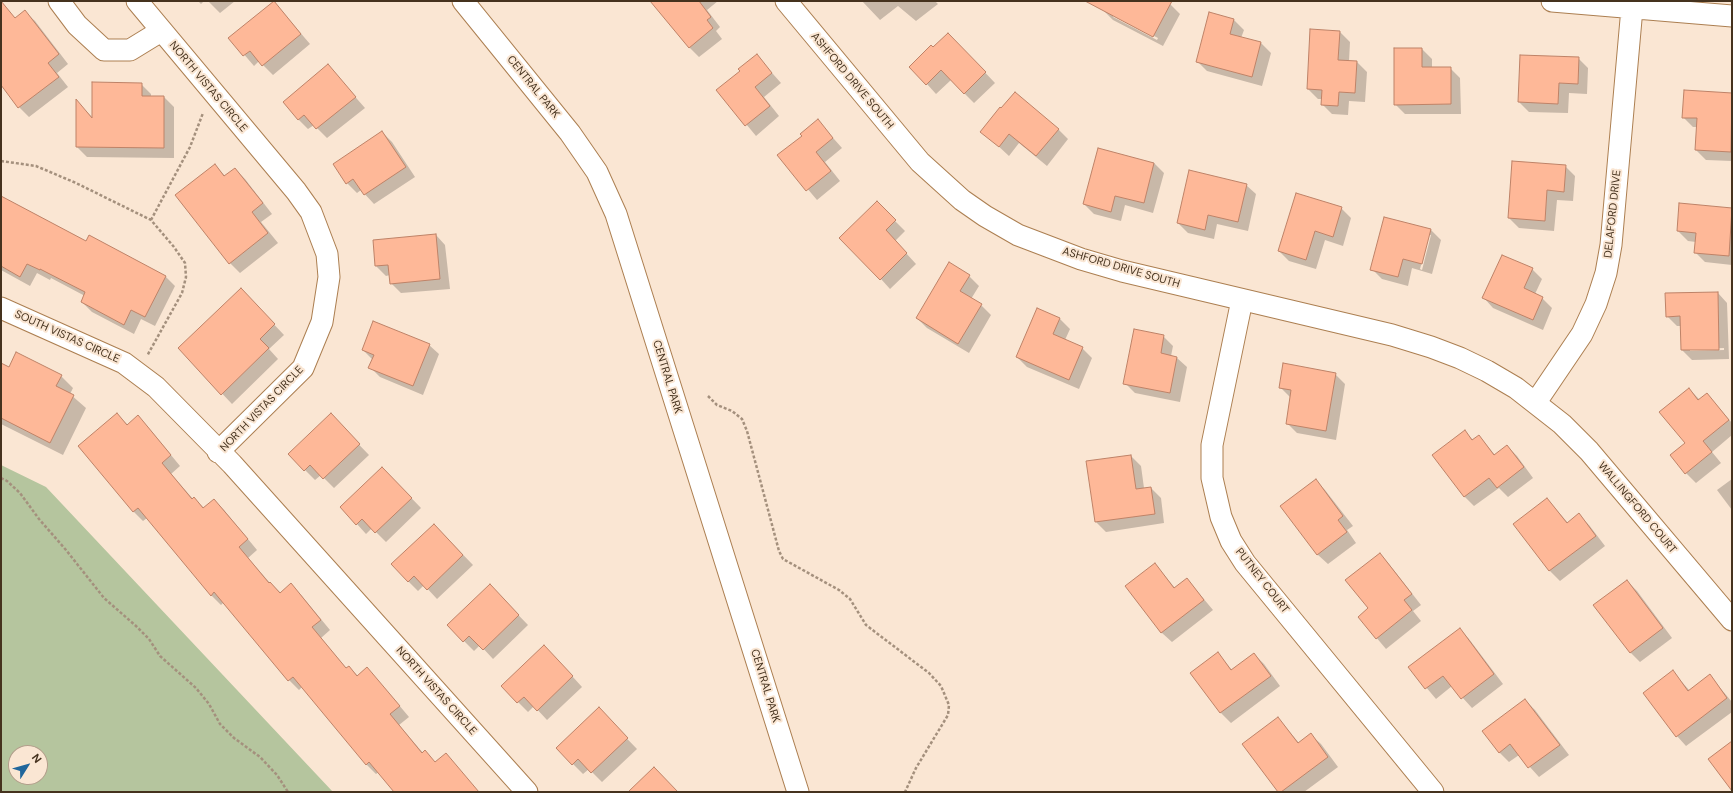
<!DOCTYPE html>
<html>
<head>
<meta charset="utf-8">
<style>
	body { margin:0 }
	#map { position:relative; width:1733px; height:793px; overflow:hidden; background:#fae6d3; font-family:"DM Sans",sans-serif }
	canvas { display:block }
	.frame { position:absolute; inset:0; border:2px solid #45321e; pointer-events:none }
	.north { position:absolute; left:8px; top:745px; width:40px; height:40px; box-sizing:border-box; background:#fae6d3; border:1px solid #b29e8b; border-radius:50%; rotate:53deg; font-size:11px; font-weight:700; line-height:16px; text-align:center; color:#45321e }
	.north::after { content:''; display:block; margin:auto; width:14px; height:18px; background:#20669b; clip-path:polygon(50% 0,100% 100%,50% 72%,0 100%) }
</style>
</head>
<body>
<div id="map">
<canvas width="1733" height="793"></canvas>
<div class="frame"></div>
<div class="north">N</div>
</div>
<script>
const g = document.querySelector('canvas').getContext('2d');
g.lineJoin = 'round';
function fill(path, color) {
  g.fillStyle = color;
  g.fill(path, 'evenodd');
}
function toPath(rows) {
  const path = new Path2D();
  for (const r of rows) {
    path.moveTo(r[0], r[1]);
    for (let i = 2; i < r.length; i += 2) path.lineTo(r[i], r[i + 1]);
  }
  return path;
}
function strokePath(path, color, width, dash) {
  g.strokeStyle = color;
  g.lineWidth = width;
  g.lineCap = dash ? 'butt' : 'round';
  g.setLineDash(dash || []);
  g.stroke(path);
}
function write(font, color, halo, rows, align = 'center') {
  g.font = font + ' "DM Sans",sans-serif';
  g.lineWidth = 4;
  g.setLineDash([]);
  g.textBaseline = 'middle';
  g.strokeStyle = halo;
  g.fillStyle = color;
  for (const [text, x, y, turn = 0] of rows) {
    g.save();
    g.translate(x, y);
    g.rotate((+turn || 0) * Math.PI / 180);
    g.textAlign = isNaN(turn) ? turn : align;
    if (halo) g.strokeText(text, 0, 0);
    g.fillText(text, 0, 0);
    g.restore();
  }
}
const green = toPath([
	[1,465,46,487,333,792,1,792],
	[16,753,40,753,40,777,16,777]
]);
const shadow = toPath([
	[198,1,204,1,201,4],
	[208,1,235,1,220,13],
	[662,1,718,1,707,10,720,27,716,31,722,39,699,57,689,47],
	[862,1,935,1,938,4,916,21,898,6,880,20],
	[1108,1,1164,1,1170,4,1180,14,1163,46,1113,20,1103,10],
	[1113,15,1158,38,1157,40,1113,17],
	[274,2,310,44,273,75,259,61,254,66,230,38],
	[5,8,16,19,25,12,35,21,68,64,57,73,68,87,29,117,19,107,1,83,1,11],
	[1210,13,1234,20,1244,30,1241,38,1261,43,1271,53,1262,86,1207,71,1197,61],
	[1340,32,1350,42,1349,61,1357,62,1367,72,1365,102,1349,101,1348,115,1332,114,1322,104,1322,99,1318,99,1308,89],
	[958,44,995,83,974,103,951,80,936,94,927,84,933,48],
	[1422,49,1432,59,1432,68,1450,68,1460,78,1461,114,1405,114,1395,104],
	[757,56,781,83,764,97,779,116,756,136,718,90,741,71],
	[1578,58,1588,68,1587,94,1569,93,1568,113,1529,112,1519,102],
	[328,66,365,108,327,138,314,125,308,129,298,119],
	[141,84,151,94,151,97,164,97,174,107,174,158,87,157,77,147,77,102,93,118],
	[1685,91,1732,94,1732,161,1706,160,1696,150,1697,127,1693,127,1683,117],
	[818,121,842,148,825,162,840,181,817,200,779,155,803,136],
	[1058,129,1068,139,1047,166,1019,143,1009,156,982,131],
	[382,132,392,142,415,177,374,204,361,190,357,193,347,183],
	[1154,163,1164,173,1153,213,1125,205,1121,221,1094,214,1084,204],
	[215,165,226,177,235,169,245,179,272,214,261,222,278,243,240,273,230,263,176,196],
	[1565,166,1575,176,1573,201,1557,200,1554,231,1519,228,1509,218],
	[1246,185,1256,194,1248,231,1217,224,1214,239,1188,233,1178,223],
	[1,197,86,242,165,276,175,286,155,326,141,319,134,334,92,312,82,302,85,296,51,278,50,280,37,273,30,286,1,270],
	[877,203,905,231,895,241,916,264,890,289,881,279],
	[1680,204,1732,209,1732,265,1705,262,1695,252,1696,242,1688,241,1678,231],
	[1341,208,1351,218,1343,246,1325,240,1316,269,1289,261,1279,251],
	[1431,230,1441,240,1432,274,1412,268,1408,286,1382,279,1372,269],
	[1429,235,1431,235,1422,270,1420,269],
	[436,235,445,245,450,289,401,293,391,283,390,275,386,276,376,266],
	[1532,269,1542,279,1535,294,1542,298,1552,308,1543,330,1493,308,1484,298],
	[969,276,979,286,971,299,981,305,991,315,969,353,927,328,917,318],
	[1718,293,1727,303,1729,359,1692,360,1682,350,1682,326,1677,326,1667,316],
	[1724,348,1724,350,1690,351,1690,349],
	[251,300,284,335,269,349,278,359,232,404,179,348],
	[1037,310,1060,319,1070,329,1065,340,1082,348,1092,358,1079,389,1027,367,1017,357],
	[1163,336,1173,346,1171,356,1177,358,1187,367,1180,402,1135,393,1125,383],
	[429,345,439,354,423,395,380,377,370,367,373,360,363,350],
	[1,364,9,368,61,376,73,388,70,394,86,408,63,455,1,424],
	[1335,374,1345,384,1336,440,1297,433,1287,423,1291,398,1280,387],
	[1689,389,1700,400,1707,394,1732,423,1732,435,1712,452,1721,463,1696,483,1686,473],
	[117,415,128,425,138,417,148,427,180,466,171,474,193,499,194,498,204,508,214,500,224,510,257,550,248,558,270,583,281,593,291,585,301,595,330,630,321,638,347,669,349,667,358,676,367,669,377,679,409,717,399,725,423,753,435,763,445,754,479,792,395,792,379,772,376,774,366,764,302,687,299,690,289,680,224,602,221,605,211,595,147,518,143,521,134,512],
	[340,425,369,455,334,488,321,475,315,480,289,454],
	[1465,432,1473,440,1479,436,1495,455,1507,446,1517,456,1533,478,1508,497,1499,488,1474,506,1464,496],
	[1131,456,1141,466,1144,488,1151,488,1161,498,1164,523,1106,532,1096,522],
	[392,478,421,508,386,542,372,528,366,534,357,524],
	[1732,479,1732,510,1717,490],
	[1315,480,1325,490,1353,526,1347,530,1356,543,1328,564,1318,555,1281,506],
	[1547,499,1568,523,1579,515,1589,525,1605,546,1560,581,1550,571,1515,524],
	[444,535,473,565,437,599,424,585,418,591,408,581],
	[1380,554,1389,564,1421,605,1413,611,1421,621,1386,649,1359,617,1369,609],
	[1155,564,1175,588,1187,579,1213,610,1172,642,1162,633,1126,587],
	[1627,581,1637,591,1672,638,1640,662,1630,652],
	[499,595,528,625,493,659,480,645,474,651,448,625],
	[1460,629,1469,639,1503,684,1472,708,1452,686,1436,699,1409,667],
	[1218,654,1232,670,1254,654,1264,664,1280,686,1231,723,1221,713,1192,673],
	[554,656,582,687,547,720,534,706,528,712,502,686],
	[1672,671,1690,691,1710,676,1732,702,1732,712,1686,746,1677,736],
	[1525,700,1535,710,1569,755,1539,777,1519,755,1509,762,1499,752],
	[1278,718,1299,743,1311,735,1321,744,1338,767,1304,792,1279,792],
	[608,719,637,749,602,782,589,769,583,774,557,748]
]);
const building = toPath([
	[1,1,15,18,25,10,59,54,48,63,59,77,18,108,1,85,1,1],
	[274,1,301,34,262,66,250,51,243,56,228,38,274,1],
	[650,1,699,1,711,17,707,20,713,28,689,48,650,1],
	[1085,1,1172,1,1153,37,1085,1],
	[1209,12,1234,19,1230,34,1261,42,1252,77,1196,62,1209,12],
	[1310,29,1340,31,1338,60,1357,61,1355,93,1339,92,1338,106,1321,105,1322,90,1307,89,1310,29],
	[948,33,986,72,964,94,941,70,926,85,909,67,931,45,933,47,948,33],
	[1394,48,1422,48,1422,67,1451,67,1451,104,1394,105,1394,48],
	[757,54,772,73,755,87,770,106,745,126,716,90,740,71,738,69,757,54],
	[1520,55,1579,57,1578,84,1559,83,1558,104,1518,102,1520,55],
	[328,64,356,97,316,129,304,115,298,120,283,102,328,64],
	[92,82,142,83,142,96,164,96,164,148,76,147,76,99,92,118,92,82],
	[1684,90,1732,93,1731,152,1695,150,1697,118,1682,118,1684,90],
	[1015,92,1059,129,1036,156,1009,134,999,147,980,132,1000,107,1001,108,1015,92],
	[818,119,833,138,816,152,831,171,806,191,777,155,802,136,800,134,818,119],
	[382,131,406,167,364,195,353,179,346,184,333,164,382,131],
	[1098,148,1154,163,1144,203,1115,196,1111,212,1083,204,1098,148],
	[1512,161,1566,165,1564,192,1547,190,1545,221,1508,218,1512,161],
	[215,164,224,176,235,168,263,203,252,212,268,233,229,264,175,195,215,164],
	[1189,170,1247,184,1238,222,1208,215,1205,230,1177,223,1189,170],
	[1296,193,1342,207,1333,237,1315,231,1306,260,1278,251,1296,193],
	[1,196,86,241,89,235,166,276,145,317,131,310,124,325,81,302,85,292,40,269,40,270,27,264,20,277,1,266,1,196],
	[877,201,896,220,886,230,907,253,880,280,839,238,877,201],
	[1679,203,1732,208,1729,256,1694,253,1696,233,1677,231,1679,203],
	[1384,217,1431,229,1422,264,1403,259,1398,277,1370,270,1384,217],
	[436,234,440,279,390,284,388,265,375,266,373,240,436,234],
	[1502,255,1533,268,1524,288,1543,297,1533,320,1482,298,1502,255],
	[949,262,970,275,960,291,982,304,958,344,916,318,949,262],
	[241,288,275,324,260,339,269,348,221,395,178,348,241,288],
	[1718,292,1719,350,1681,350,1680,316,1666,317,1665,293,1718,292],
	[1037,308,1060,318,1053,334,1083,347,1069,380,1016,357,1037,308],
	[373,321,430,344,413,386,368,368,374,355,362,350,373,321],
	[1134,329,1164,335,1161,353,1177,357,1170,393,1123,384,1134,329],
	[16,352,62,375,56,386,74,395,50,443,1,418,1,363,9,367,16,352],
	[1283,363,1336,373,1326,431,1286,424,1291,390,1279,388,1283,363],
	[1689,388,1698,400,1707,393,1729,420,1703,441,1712,452,1685,474,1670,455,1685,443,1659,412,1689,388],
	[117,413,127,425,138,415,171,455,162,463,192,499,194,497,203,508,214,499,248,539,239,547,269,583,270,582,280,593,291,583,321,620,312,627,346,668,349,666,357,676,367,667,400,706,390,714,422,753,425,750,435,762,446,753,479,792,394,792,369,762,366,765,293,677,288,681,214,592,211,596,138,508,133,512,78,446,117,413],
	[331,413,360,444,323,479,310,465,304,471,288,454,331,413],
	[1465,430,1472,440,1479,435,1494,455,1507,445,1524,467,1497,488,1489,478,1464,497,1432,455,1465,430],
	[1131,455,1136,489,1151,487,1155,514,1095,522,1086,461,1131,455],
	[382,467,412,498,375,533,362,519,356,525,340,507,382,467],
	[1316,479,1343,516,1338,520,1347,532,1317,555,1280,506,1316,479],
	[1547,498,1567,523,1579,513,1596,536,1549,571,1513,524,1547,498],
	[434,524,463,555,427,590,414,576,408,582,391,564,434,524],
	[1380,553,1412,594,1404,600,1412,610,1376,639,1358,617,1368,608,1345,580,1380,553],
	[1155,563,1174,588,1187,578,1204,600,1161,633,1125,586,1155,563],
	[1627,580,1663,628,1630,653,1593,605,1627,580],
	[490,584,519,615,483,650,469,636,463,642,447,625,490,584],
	[1460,628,1494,674,1461,699,1443,676,1425,689,1408,667,1460,628],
	[544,645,573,676,537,711,524,697,517,703,501,686,544,645],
	[1218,652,1231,670,1254,653,1271,676,1220,713,1190,673,1218,652],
	[1673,670,1688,691,1710,674,1727,698,1676,737,1643,693,1673,670],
	[1525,699,1560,745,1528,768,1510,744,1499,753,1482,731,1525,699],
	[599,707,628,738,591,773,578,759,572,765,556,748,599,707],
	[1278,717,1298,743,1311,733,1328,757,1281,792,1278,792,1242,744,1278,717],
	[1732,741,1732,791,1708,759,1732,741],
	[654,767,678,792,628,792,654,767]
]);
const path = toPath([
	[1,161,36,166,76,183,151,220,174,247,185,263,186,277,182,293,147,356],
	[151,220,190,147,203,113],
	[708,396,717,405,732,411,742,419,747,431,779,551,783,559,839,590,850,599,866,625,929,673,941,686,949,705,948,715,916,768,905,792],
	[1,478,7,481,20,493,39,519,66,550,104,598,136,626,149,639,160,656,196,688,209,704,220,724,234,738,260,757,277,775,288,792]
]);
const minor = toPath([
	[59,1,77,25,104,50,130,50,161,31],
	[137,1,296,191,311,212,327,254,329,277,322,322,303,368,218,452],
	[463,1,570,133,597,172,616,214,798,792],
	[786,1,920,162,962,200,985,216,1018,235,1081,259,1122,271,1392,335,1431,347,1460,358,1487,371,1516,388,1562,424,1589,451,1732,620],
	[1552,1,1732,16],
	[1242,300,1212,445,1212,478,1221,517,1231,541,1245,563,1433,792],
	[1,308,124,363,156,387,232,464,527,792],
	[1536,402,1582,334,1596,304,1606,273,1611,245,1632,8]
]);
const streetNames = [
	["ASHFORD DRIVE SOUTH",852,81,50],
	["NORTH VISTAS CIRCLE",208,87,50],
	["CENTRAL PARK",533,87,51],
	["DELAFORD DRIVE",1613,214,-84],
	["ASHFORD DRIVE SOUTH",1121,268,16],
	["SOUTH VISTAS CIRCLE",67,337,24],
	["CENTRAL PARK",667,377,73],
	["NORTH VISTAS CIRCLE",262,409,-46],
	["WALLINGFORD COURT",1637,508,50],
	["PUTNEY COURT",1262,581,52],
	["CENTRAL PARK",765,686,73],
	["NORTH VISTAS CIRCLE",436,691,48]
];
fill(green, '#b5c59e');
fill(shadow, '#0003');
fill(building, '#feb898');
strokePath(building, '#be8267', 1);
strokePath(minor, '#ac7f51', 23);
strokePath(path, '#a4907d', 2.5, [3, 2]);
strokePath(minor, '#fff', 21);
write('11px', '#45321e', '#fae6d3', streetNames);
</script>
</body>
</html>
